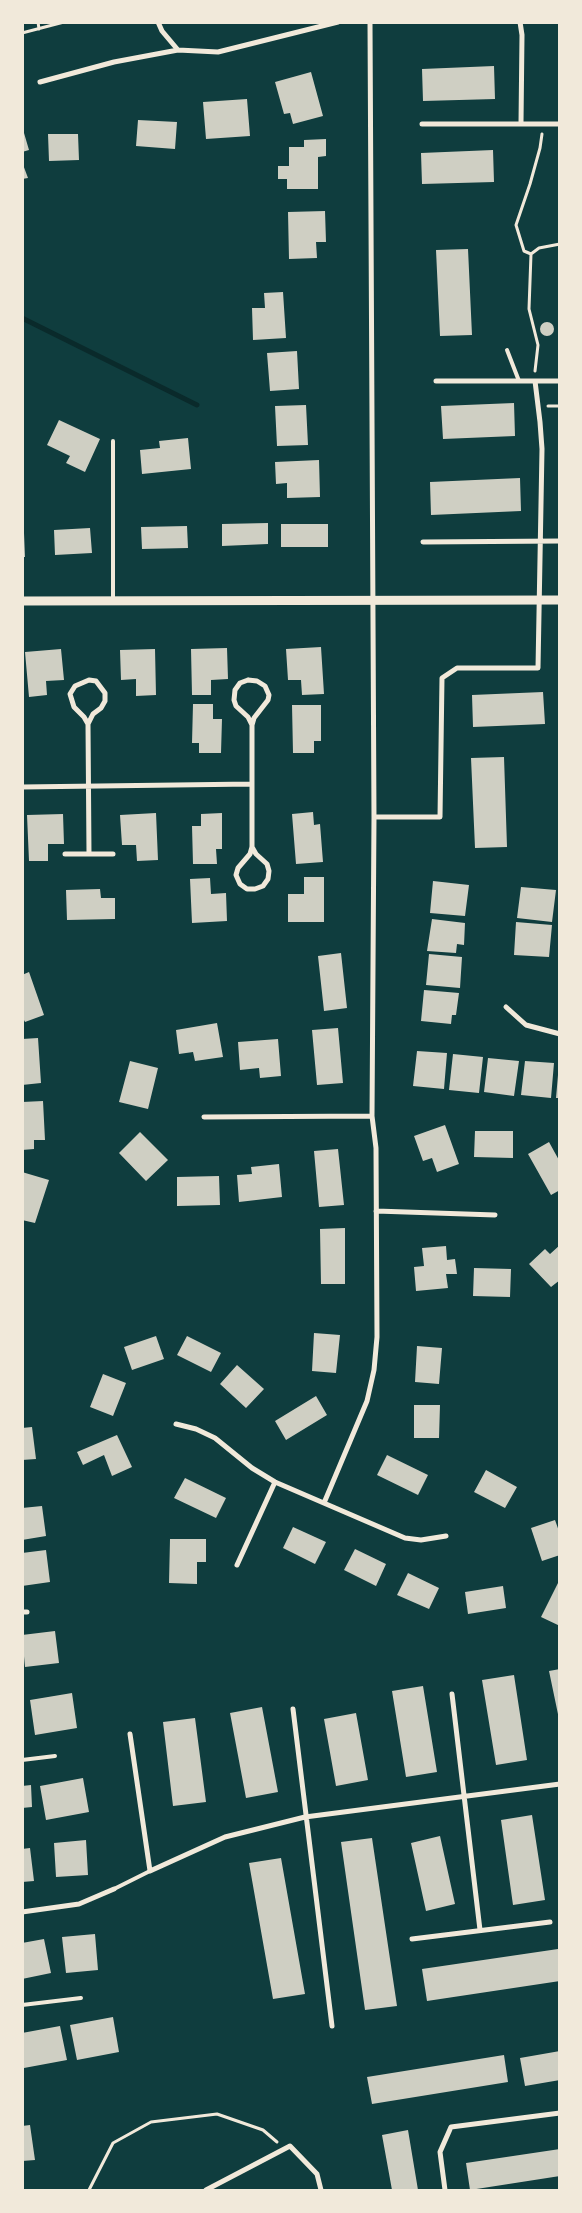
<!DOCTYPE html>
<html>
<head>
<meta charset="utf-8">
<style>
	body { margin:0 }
	#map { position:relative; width:582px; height:2213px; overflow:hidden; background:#0f3d3e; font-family:"DejaVu Sans",sans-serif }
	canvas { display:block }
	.frame { position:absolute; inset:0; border:24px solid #f1e9da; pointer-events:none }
</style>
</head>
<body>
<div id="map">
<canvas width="582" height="2213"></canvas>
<div class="frame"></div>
</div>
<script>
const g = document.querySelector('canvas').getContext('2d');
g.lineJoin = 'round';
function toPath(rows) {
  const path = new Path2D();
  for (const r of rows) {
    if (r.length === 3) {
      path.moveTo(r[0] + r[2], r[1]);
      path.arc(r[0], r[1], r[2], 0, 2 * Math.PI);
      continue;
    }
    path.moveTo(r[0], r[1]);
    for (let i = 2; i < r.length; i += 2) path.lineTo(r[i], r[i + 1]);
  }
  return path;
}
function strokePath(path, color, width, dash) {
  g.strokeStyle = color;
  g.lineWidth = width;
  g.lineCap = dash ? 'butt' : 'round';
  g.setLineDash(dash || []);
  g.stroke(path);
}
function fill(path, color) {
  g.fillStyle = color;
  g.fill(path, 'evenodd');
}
const stream = toPath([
	[22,318,197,405]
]);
const building = toPath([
	[494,66,495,99,423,101,422,69],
	[311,72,323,116,293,124,290,113,284,114,275,82],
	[247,99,250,136,206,139,203,102],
	[138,120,177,122,175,149,136,146],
	[24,133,29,150,22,152,22,134],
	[48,134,78,134,79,160,49,161],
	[326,139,326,156,318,157,318,189,287,189,287,179,278,179,278,166,289,166,289,147,304,147,304,140],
	[493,150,494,182,422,184,421,153],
	[22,162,28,178,22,179],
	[325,211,326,242,316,242,317,258,289,259,288,212],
	[468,249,472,335,440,336,436,250],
	[283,292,286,338,253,340,252,308,265,308,264,293],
	[547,329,7],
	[297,351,299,389,270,391,267,353],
	[514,403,515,436,443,439,441,406],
	[306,405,308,445,277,446,275,406],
	[59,420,100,439,85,472,66,463,70,456,47,445],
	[188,438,191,469,142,474,140,450,160,448,159,441],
	[319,460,320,497,287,498,287,483,276,484,275,462],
	[520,478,521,511,431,515,430,482],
	[268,523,268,544,222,546,222,524],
	[281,524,328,524,328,547,281,547],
	[187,526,188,548,142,549,141,527],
	[90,528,92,553,55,555,54,530],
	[22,533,24,533,25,557,22,557],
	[321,647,324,694,302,695,301,680,288,680,286,649],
	[227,648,228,679,211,680,211,695,192,695,191,649],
	[61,649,64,680,46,681,47,695,29,697,25,652],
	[155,649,156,695,136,696,136,679,121,680,120,650],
	[543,692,545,724,473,727,472,695],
	[193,704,213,704,213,719,222,719,221,753,199,753,199,743,192,743],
	[292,705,321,705,321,741,314,741,314,753,293,753],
	[504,757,507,847,475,848,471,758],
	[313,812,314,825,320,824,323,862,296,864,292,814],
	[156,813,158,860,137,861,136,845,122,845,120,815],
	[222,813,222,849,216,849,217,864,193,864,192,826,201,826,201,814],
	[63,814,64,844,48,844,48,861,29,861,27,815],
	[304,877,324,877,324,922,288,922,288,894,304,894],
	[210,878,211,894,226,893,227,921,192,923,190,879],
	[433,881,469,885,465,916,430,913],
	[521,887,556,890,552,922,517,918],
	[100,889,101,898,115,898,115,919,67,920,66,890],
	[432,919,465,923,464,945,457,944,456,953,427,951],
	[516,922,552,925,549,957,514,955],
	[341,953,347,1008,324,1011,318,956],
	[429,954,462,957,460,988,426,985],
	[29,972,44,1015,25,1022,22,1016,22,975],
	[424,990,459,993,456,1015,452,1015,451,1024,421,1021],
	[217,1023,223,1057,195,1061,193,1052,179,1054,176,1030],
	[338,1028,343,1083,317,1085,312,1030],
	[38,1038,41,1083,22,1085,22,1039],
	[278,1039,281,1076,260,1078,259,1068,240,1070,238,1042],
	[417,1051,447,1053,444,1089,413,1086],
	[453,1054,483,1057,479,1093,449,1090],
	[488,1058,519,1061,514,1096,484,1092],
	[130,1061,158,1068,148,1109,119,1102],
	[525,1061,554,1063,551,1098,521,1095],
	[558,1075,560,1075,560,1098,556,1098],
	[43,1101,45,1140,34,1140,34,1149,22,1150,22,1102],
	[445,1125,459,1164,437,1172,432,1158,423,1161,414,1136],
	[475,1131,513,1131,513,1158,474,1157],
	[140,1132,168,1160,146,1181,119,1153],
	[549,1142,560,1162,560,1190,551,1195,528,1154],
	[338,1149,344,1205,319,1207,314,1151],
	[279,1164,282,1197,239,1202,237,1175,252,1174,251,1167],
	[22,1172,49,1180,35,1223,22,1220],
	[219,1176,220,1205,177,1206,177,1177],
	[345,1228,345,1284,321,1284,320,1229],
	[560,1245,560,1280,551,1287,529,1264,545,1249,550,1254],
	[446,1246,447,1260,455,1259,457,1274,446,1274,448,1288,416,1291,414,1267,424,1266,422,1248],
	[474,1268,511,1269,510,1297,473,1296],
	[314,1333,340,1335,336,1373,312,1371],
	[156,1336,164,1359,132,1370,124,1347],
	[187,1336,221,1353,211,1372,177,1355],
	[417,1346,442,1348,439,1384,415,1382],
	[237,1365,264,1389,246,1408,220,1384],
	[103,1374,126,1383,113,1416,90,1407],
	[316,1396,327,1415,286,1440,275,1421],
	[414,1405,440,1405,439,1438,414,1438],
	[32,1427,36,1459,22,1460,22,1428],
	[117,1435,132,1467,112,1476,104,1455,83,1465,77,1452],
	[387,1455,428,1475,418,1495,377,1475],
	[486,1470,517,1487,505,1508,474,1492],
	[185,1478,226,1498,216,1518,174,1498],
	[42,1506,46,1536,22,1540,22,1508],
	[555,1520,560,1534,560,1555,542,1561,531,1528],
	[293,1527,326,1542,315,1564,283,1548],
	[170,1539,206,1539,206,1562,197,1562,197,1584,169,1583],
	[355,1549,386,1564,376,1586,344,1570],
	[46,1550,50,1582,22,1586,22,1553],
	[408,1573,439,1588,429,1609,397,1595],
	[560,1579,560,1626,541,1617],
	[503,1586,506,1608,468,1614,465,1592],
	[55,1631,59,1663,25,1667,22,1635],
	[560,1669,560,1719,559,1719,549,1671],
	[514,1675,527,1760,496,1765,482,1680],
	[423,1686,437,1772,406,1777,392,1691],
	[72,1693,77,1728,35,1735,30,1700],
	[262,1707,278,1792,246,1798,230,1713],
	[356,1713,368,1780,336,1786,324,1719],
	[195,1718,206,1802,173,1806,163,1722],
	[83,1778,89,1812,46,1820,40,1786],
	[31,1785,32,1807,22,1808,22,1786],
	[532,1815,545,1900,513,1905,501,1820],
	[440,1836,455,1904,426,1911,411,1843],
	[372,1838,397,2006,365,2010,341,1842],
	[86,1840,88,1875,56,1877,54,1843],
	[30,1848,34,1881,22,1882,22,1849],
	[281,1858,305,1994,273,1999,249,1863],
	[95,1934,98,1970,66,1973,62,1937],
	[44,1939,51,1973,22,1979,22,1943],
	[558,1949,560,1981,427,2001,422,1969],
	[113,2017,119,2052,77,2060,70,2025],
	[60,2026,67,2060,24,2068,22,2033],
	[560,2051,560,2080,525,2086,520,2058],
	[504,2055,508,2082,372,2104,367,2077],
	[30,2125,35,2160,22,2161,22,2126],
	[408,2130,418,2190,392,2190,382,2135],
	[560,2149,560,2176,470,2190,466,2163]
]);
const path = toPath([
	[38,22,39,29],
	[22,33,64,22],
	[531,254,524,251,516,225,530,184,540,148,542,134],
	[535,371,538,345,529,309,531,254,539,248,560,244],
	[548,406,560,406],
	[89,2190,113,2143,151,2122,217,2114,263,2130,277,2142]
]);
const service = toPath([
	[507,350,519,381],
	[113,441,113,601],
	[22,1760,55,1756],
	[114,1889,150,1871],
	[22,2005,81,1998]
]);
const minor = toPath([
	[158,22,162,31,178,50],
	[520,22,522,35,521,123],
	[40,82,114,62,178,50,218,52,338,22],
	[422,124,560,124],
	[436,381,560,381],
	[423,542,560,541],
	[89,680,96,681,105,693,105,701,101,708,93,714,88,724,84,717,74,707,70,694,75,686,89,680],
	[248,680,257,681,265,686,269,695,268,700,254,718,252,725,248,717,236,706,234,700,235,690,240,683,248,680],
	[88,724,89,854],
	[252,725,252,847],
	[22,787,252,784],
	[374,817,440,817,442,678,457,668,538,668,542,449,540,422,535,381],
	[252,847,256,854,267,864,269,871,268,879,263,886,255,889,247,889,240,884,236,875,238,868,250,854,252,847],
	[65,854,113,854],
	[506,1007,526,1025,560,1034],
	[204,1117,372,1116],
	[376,1211,495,1215],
	[176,1424,196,1429,215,1438,252,1468,275,1482,405,1538,421,1540,446,1536],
	[324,1503,367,1401,374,1370,377,1337,376,1148,372,1116,374,817,370,22],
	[237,1565,275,1482],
	[22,1612,27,1612],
	[452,1694,480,1930],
	[293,1709,332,2026],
	[130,1734,150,1871,225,1837,305,1817,560,1784],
	[22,1912,79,1904,114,1889],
	[412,1939,550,1922],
	[206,2190,290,2146,317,2174,321,2190],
	[445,2190,440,2152,451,2127,560,2113]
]);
const tertiary = toPath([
	[22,601,560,600]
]);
strokePath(stream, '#0a2a2b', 5);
fill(building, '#cfcfc3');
strokePath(path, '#f1e9da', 3);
strokePath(service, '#f1e9da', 4);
strokePath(minor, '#f1e9da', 5);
strokePath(tertiary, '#f1e9da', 9);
</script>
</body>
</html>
